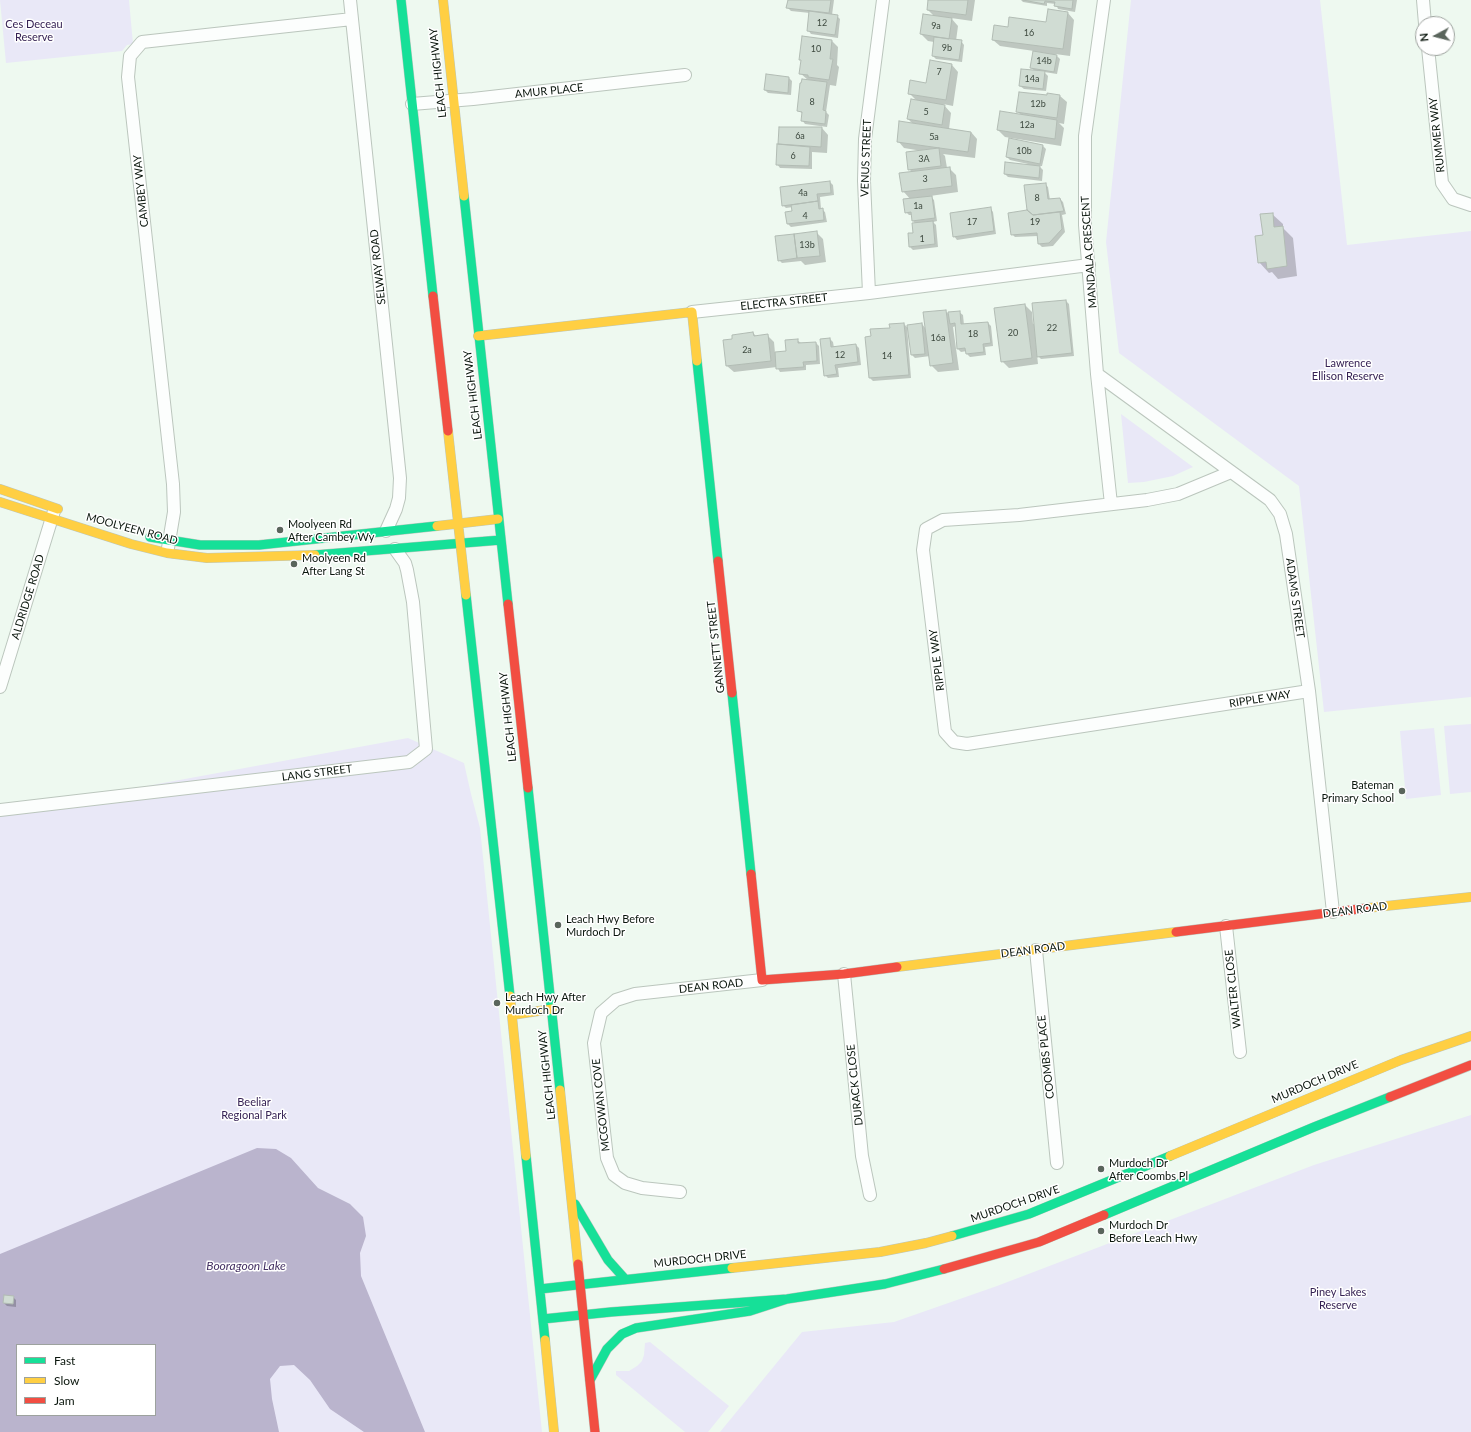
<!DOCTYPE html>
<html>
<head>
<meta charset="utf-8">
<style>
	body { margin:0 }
	#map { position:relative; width:1471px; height:1432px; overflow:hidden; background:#eef9f0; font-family:Lato,sans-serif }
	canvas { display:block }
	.legend { position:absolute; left:16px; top:1344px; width:140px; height:72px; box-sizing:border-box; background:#fff; border:1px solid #9da29e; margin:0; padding:5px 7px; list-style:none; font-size:12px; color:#0a160d }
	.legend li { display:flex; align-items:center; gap:8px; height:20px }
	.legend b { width:20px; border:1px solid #9da29e }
	.north { position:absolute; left:1415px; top:16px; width:40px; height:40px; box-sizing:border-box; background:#fff; border:1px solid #9da29e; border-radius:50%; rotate:263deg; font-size:11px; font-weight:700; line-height:16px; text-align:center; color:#0a160d }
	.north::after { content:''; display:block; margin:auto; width:14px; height:18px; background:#5a655c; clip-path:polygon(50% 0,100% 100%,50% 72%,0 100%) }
</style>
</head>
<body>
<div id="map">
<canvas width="1471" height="1432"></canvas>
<ul class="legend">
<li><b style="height:5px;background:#16e098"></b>Fast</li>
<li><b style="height:5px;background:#ffcf43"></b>Slow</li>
<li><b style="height:5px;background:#f24e42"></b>Jam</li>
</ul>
<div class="north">N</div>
</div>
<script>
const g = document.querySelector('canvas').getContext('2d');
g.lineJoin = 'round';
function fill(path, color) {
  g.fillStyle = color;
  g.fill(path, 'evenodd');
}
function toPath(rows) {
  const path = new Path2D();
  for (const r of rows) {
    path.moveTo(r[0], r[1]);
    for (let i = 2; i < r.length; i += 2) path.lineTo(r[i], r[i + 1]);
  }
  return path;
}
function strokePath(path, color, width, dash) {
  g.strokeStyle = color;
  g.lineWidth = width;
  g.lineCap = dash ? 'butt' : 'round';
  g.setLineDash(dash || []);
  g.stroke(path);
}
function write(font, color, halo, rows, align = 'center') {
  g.font = font + ' Lato,sans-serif';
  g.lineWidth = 3;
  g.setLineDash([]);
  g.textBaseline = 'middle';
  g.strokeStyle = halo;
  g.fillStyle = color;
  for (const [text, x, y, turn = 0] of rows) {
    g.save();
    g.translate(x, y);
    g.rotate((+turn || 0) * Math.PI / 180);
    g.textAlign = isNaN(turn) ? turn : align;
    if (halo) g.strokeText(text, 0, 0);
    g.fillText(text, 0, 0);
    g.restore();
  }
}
const green = toPath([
	[0,0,129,0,133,44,127,45,122,51,6,63],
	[1131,0,1320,0,1347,245,1471,231,1471,697,1324,712,1299,486,1119,353,1106,242],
	[1121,414,1193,467,1173,476,1144,482,1128,483],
	[1471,724,1471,792,1450,794,1444,726],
	[1434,728,1441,795,1406,799,1400,731],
	[408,738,464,763,471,794,480,828,542,1432,0,1432,0,813],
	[17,1345,155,1345,155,1415,17,1415],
	[1471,1115,1471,1432,720,1432,802,1332,894,1322,997,1286,1314,1165],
	[650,1342,729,1406,708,1432,685,1432,616,1375,616,1371,629,1371,637,1366,642,1361,644,1355,645,1343]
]);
const water = toPath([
	[257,1148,276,1149,291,1158,318,1188,350,1204,363,1217,366,1236,360,1253,361,1276,425,1432,364,1432,330,1409,310,1380,294,1365,280,1366,270,1379,272,1399,279,1432,0,1432,0,1254],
	[17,1345,155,1345,155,1415,17,1415]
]);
const shadow = toPath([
	[789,0,834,0,832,15,837,16,840,19,838,38,811,34,808,30,810,13,791,11,788,8],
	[929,0,975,0,972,21,951,18,958,26,956,41,961,41,964,45,962,62,936,59,933,56,934,42,928,41,921,34,935,17,928,10],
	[1021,0,1077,0,1075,12,1058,9,1056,4,1047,3,1047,6,1023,2],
	[1068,13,1074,20,1070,56,1055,54,1060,59,1057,74,1044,72,1048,76,1046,91,1024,89,1020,86,1035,71,1031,68,1034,51,1000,46,993,40,1009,28,1047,23],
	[832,41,838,47,837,65,839,67,836,86,830,85,826,112,829,115,827,127,805,124,802,120,803,114,798,110,808,80,800,73,802,62,800,59],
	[952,65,958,72,953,106,943,104,951,113,949,129,971,132,977,139,975,158,943,154,945,156,947,168,949,168,956,175,958,192,930,196,934,200,937,221,933,222,936,225,938,247,913,250,910,247,916,224,913,221,913,215,909,215,906,212,911,200,903,191,912,172,909,169,922,151,904,148,898,141,913,124,908,119,917,101,909,93,927,84],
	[766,75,789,78,792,81,791,95,768,93,765,90],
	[1048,94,1060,96,1067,102,1064,124,1059,123,1064,128,1061,146,1005,137,998,130,1022,116,1017,111,1048,97],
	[822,128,828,135,827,153,812,152,812,169,780,168,777,164,781,145,779,144],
	[1043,146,1046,149,1042,166,1039,166,1043,170,1042,181,1008,177,1005,174,1027,165,1028,164,1010,160,1007,157],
	[830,182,833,185,834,195,820,197,821,209,825,212,827,222,791,227,788,224,793,212,793,207,786,208,783,205],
	[1045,184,1048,187,1050,200,1060,199,1063,202,1066,214,1062,215,1065,232,1053,246,1042,247,1039,244,1038,236,1015,237,1012,234],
	[990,208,993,212,996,234,957,240,954,236],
	[1272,214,1283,224,1283,228,1293,238,1297,276,1278,279,1272,272,1269,273,1259,262,1264,236],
	[816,232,823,239,826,262,805,265,801,261,782,263,779,260],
	[1066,301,1069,304,1074,356,1041,359,1037,355,1038,364,1009,368,1002,361,1025,305,1032,312,1033,324],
	[945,311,950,315,959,312,963,315,964,325,988,323,991,326,993,346,985,347,986,355,970,357,967,354,967,351,961,352,958,349,956,326,953,327,959,370,938,372,931,365,930,356,915,358,912,355,922,324,926,329],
	[904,324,907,327,911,378,873,381,870,378,866,338],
	[753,333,757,337,767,335,774,342,775,353,787,352,797,340,801,343,816,343,819,346,820,364,806,365,806,370,780,372,777,367,734,372,727,366,733,340],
	[830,339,833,342,834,348,856,345,859,348,861,365,838,368,839,377,828,378,825,375],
	[13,1297,16,1300,16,1307,7,1306,4,1303]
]);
const building = toPath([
	[788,0,831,0,829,13,786,8,788,0],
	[928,0,968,0,966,15,927,10,928,0],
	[1023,0,1073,0,1072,9,1054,6,1055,2,1045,1,1044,4,1023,0],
	[1048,9,1068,12,1063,49,992,40,994,25,1008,27,1009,17,1046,22,1048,9],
	[809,11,838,15,835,35,807,31,809,11],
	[923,14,952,18,949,39,920,34,923,14],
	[802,36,832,40,830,59,833,59,829,80,808,77,808,75,799,74,801,60,799,60,802,36],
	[934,37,962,40,959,60,932,56,934,37],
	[1033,51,1057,55,1054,72,1030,68,1033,51],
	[930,60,952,64,946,100,908,94,910,80,926,83,930,60],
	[1021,69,1045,71,1043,89,1019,86,1021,69],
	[766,74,789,77,788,93,764,90,766,74],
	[802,79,827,82,823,110,826,111,825,124,801,121,802,112,797,111,800,83,801,83,802,79],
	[1019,92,1047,95,1047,93,1060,95,1057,118,1016,112,1019,92],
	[911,99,945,105,942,125,907,119,911,99],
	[1000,111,1057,120,1055,139,997,130,1000,111],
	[899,121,971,132,968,152,897,142,899,121],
	[779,127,822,127,821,147,778,144,779,127],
	[1009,138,1043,145,1040,164,1006,157,1009,138],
	[777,144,810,147,809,166,776,165,777,144],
	[939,148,941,166,908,170,906,152,939,148],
	[1005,162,1040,166,1039,178,1004,174,1005,162],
	[950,167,952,186,902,192,899,173,950,167],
	[830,181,831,193,817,194,818,201,782,206,780,187,830,181],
	[1046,183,1048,199,1060,198,1064,211,1033,215,1027,210,1024,185,1046,183],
	[932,196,935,218,912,221,911,212,905,213,903,199,932,196],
	[818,201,819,209,823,208,824,220,787,224,785,212,792,211,791,205,818,201],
	[991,207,994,231,953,237,950,213,991,207],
	[1027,210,1033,215,1060,212,1062,229,1049,243,1038,244,1037,233,1011,235,1008,213,1027,210],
	[1273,213,1274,227,1283,226,1287,266,1267,269,1266,262,1258,263,1255,236,1263,235,1260,214,1273,213],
	[933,221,935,244,909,247,908,233,913,233,912,223,933,221],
	[817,231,820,256,797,258,794,234,817,231],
	[794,234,797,258,778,261,775,236,794,234],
	[1066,300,1072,353,1037,357,1032,303,1066,300],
	[1025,304,1032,358,1001,362,994,308,1025,304],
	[946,310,953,363,930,366,923,312,946,310],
	[960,311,961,324,988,322,991,343,983,344,984,352,966,354,965,348,957,349,955,323,950,324,948,312,960,311],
	[904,323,909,375,869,378,865,337,871,336,870,329,890,328,889,324,904,323],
	[922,323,925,354,911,355,907,325,922,323],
	[753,332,754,336,768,334,771,361,726,366,723,340,732,339,732,335,753,332],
	[830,338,831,347,856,344,858,362,835,365,837,374,824,376,820,339,830,338],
	[798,339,798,343,816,342,817,361,803,362,804,367,776,369,775,352,786,351,785,340,798,339],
	[4,1295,14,1296,13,1304,3,1303,4,1295]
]);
const street = toPath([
	[350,0,400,478,399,498,396,509,386,531],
	[1104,0,1085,136,1085,225,1097,374,1111,504],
	[1423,0,1425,24],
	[1428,48,1442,183,1453,199,1471,205],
	[412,104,473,99,685,75],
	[869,293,864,181,865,139,883,0],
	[692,312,869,293,1089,265],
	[1097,374,1270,500,1280,514,1286,534,1309,691,1333,912],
	[1231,472,1178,494,1147,500,1019,515,943,520,926,529,923,550,945,732,954,742,967,744,1309,691],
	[168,548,174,512,173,484,128,77,130,56,142,42,352,19],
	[0,687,54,511],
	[0,810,409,762,426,749,413,602,407,570,405,563,395,549],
	[1226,926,1240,1052],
	[1036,950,1057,1163],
	[844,974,862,1156,870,1195],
	[680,1192,642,1188,625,1183,614,1175,607,1158,594,1043,601,1013,616,1000,635,994,762,980]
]);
const fast = toPath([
	[401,0,433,296],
	[464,196,508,604],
	[697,361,718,561],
	[150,537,200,545,259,545,437,526],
	[315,555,501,540],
	[466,595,510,996],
	[732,693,751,874],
	[528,788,560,1090],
	[526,1156,545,1340],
	[575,1204,608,1260,625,1279],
	[1104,1215,1314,1127,1390,1097],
	[952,1236,1029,1214,1170,1156],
	[540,1289,732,1268],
	[543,1319,611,1312,787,1299,885,1284,944,1269],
	[590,1380,607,1349,622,1334,636,1328,750,1311,787,1299]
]);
const slow = toPath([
	[443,0,464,196],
	[478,336,692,312,697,361],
	[448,431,466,595],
	[0,489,58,509],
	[0,502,131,544,167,553,207,558,315,555],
	[437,526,498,519],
	[1367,908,1471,897],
	[897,967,1176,932],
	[510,996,526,1156],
	[512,1015,552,1009],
	[560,1090,578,1264],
	[1170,1156,1401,1060,1471,1036],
	[732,1268,880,1252,926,1243,952,1236],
	[545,1340,554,1432]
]);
const jam = toPath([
	[433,296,448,431],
	[718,561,732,693],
	[508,604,528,788],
	[751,874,762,980,844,974,897,967],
	[1176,932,1367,908],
	[1390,1097,1471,1065],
	[578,1264,595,1432],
	[944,1269,1039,1242,1104,1215]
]);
const markers = [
	[280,530,4,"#5a655c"],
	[294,564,4,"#5a655c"],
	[1402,791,4,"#5a655c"],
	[558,925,4,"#5a655c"],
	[497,1003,4,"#5a655c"],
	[1101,1169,4,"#5a655c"],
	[1101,1231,4,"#5a655c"]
];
const numberNames = [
	["12",822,23],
	["9a",936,26],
	["16",1029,33],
	["9b",947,48],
	["10",816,49],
	["14b",1044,61],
	["7",939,72],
	["14a",1032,79],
	["8",812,102],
	["12b",1038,104],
	["5",926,112],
	["12a",1027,125],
	["6a",800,136],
	["5a",934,137],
	["10b",1024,151],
	["6",793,156],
	["3A",924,159],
	["3",925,179],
	["4a",803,193],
	["8",1037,198],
	["1a",918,206],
	["4",805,216],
	["17",972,222],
	["19",1035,222],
	["1",922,239],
	["13b",807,245],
	["22",1052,328],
	["20",1013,333],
	["18",973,334],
	["16a",938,338],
	["2a",747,350],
	["12",840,355],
	["14",887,356]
];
const parkNames = [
	["Ces Deceau",34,24],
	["Reserve",34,37],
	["Lawrence",1348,363],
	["Ellison Reserve",1348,376],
	["Beeliar",254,1102],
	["Regional Park",254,1115],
	["Piney Lakes",1338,1292],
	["Reserve",1338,1305]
];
const streetNames = [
	["LEACH HIGHWAY",438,73,-96],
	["AMUR PLACE",549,91,-6],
	["RUMMER WAY",1437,135,-96],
	["VENUS STREET",866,158,-88],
	["CAMBEY WAY",141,191,-96],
	["MANDALA CRESCENT",1089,252,-94],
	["SELWAY ROAD",378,267,-96],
	["ELECTRA STREET",784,302,-6],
	["LEACH HIGHWAY",473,395,-97],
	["MOOLYEEN ROAD",132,529,15],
	["ALDRIDGE ROAD",28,597,-73],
	["ADAMS STREET",1295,598,82],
	["GANNETT STREET",716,647,-96],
	["RIPPLE WAY",937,660,-97],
	["RIPPLE WAY",1260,699,-9],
	["LEACH HIGHWAY",508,717,-96],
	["LANG STREET",317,773,-7],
	["DEAN ROAD",1355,910,-7],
	["DEAN ROAD",1033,950,-7],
	["DEAN ROAD",711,986,-6],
	["WALTER CLOSE",1233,989,-96],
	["COOMBS PLACE",1046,1057,-96],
	["LEACH HIGHWAY",547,1075,-96],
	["MURDOCH DRIVE",1315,1082,-23],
	["DURACK CLOSE",855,1085,-96],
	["MCGOWAN COVE",601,1105,-96],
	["MURDOCH DRIVE",1015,1204,-19],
	["MURDOCH DRIVE",700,1259,-6]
];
const poiNames = [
	["Moolyeen Rd",288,524],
	["After Cambey Wy",288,537],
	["Moolyeen Rd",302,558],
	["After Lang St",302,571],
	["Bateman",1394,785,"right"],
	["Primary School",1394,798,"right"],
	["Leach Hwy Before",566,919],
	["Murdoch Dr",566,932],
	["Leach Hwy After",505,997],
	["Murdoch Dr",505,1010],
	["Murdoch Dr",1109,1163],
	["After Coombs Pl",1109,1176],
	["Murdoch Dr",1109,1225],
	["Before Leach Hwy",1109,1238]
];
const waterNames = [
	["Booragoon Lake",246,1266]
];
fill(green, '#e9e8f7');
fill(water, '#bab4cd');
fill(shadow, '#0003');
fill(building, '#d0dcd3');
strokePath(building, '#b2bcb4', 1);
strokePath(street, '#bbc6bd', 14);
strokePath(fast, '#bbc6bd', 10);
strokePath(slow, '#bbc6bd', 10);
strokePath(jam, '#bbc6bd', 10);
strokePath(street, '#fcfefd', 12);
strokePath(fast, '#16e098', 9);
strokePath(slow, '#ffcf43', 9);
strokePath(jam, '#f24e42', 9);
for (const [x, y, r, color] of markers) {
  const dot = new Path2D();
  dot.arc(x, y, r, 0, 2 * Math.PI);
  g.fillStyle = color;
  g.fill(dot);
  strokePath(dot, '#fff', 1.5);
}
write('9px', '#3c483e', null, numberNames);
write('11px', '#362254', '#fff', parkNames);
write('11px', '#0a160d', '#fff', streetNames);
write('11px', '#0a160d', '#fff', poiNames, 'left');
write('italic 12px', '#432f62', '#fff', waterNames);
</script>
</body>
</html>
